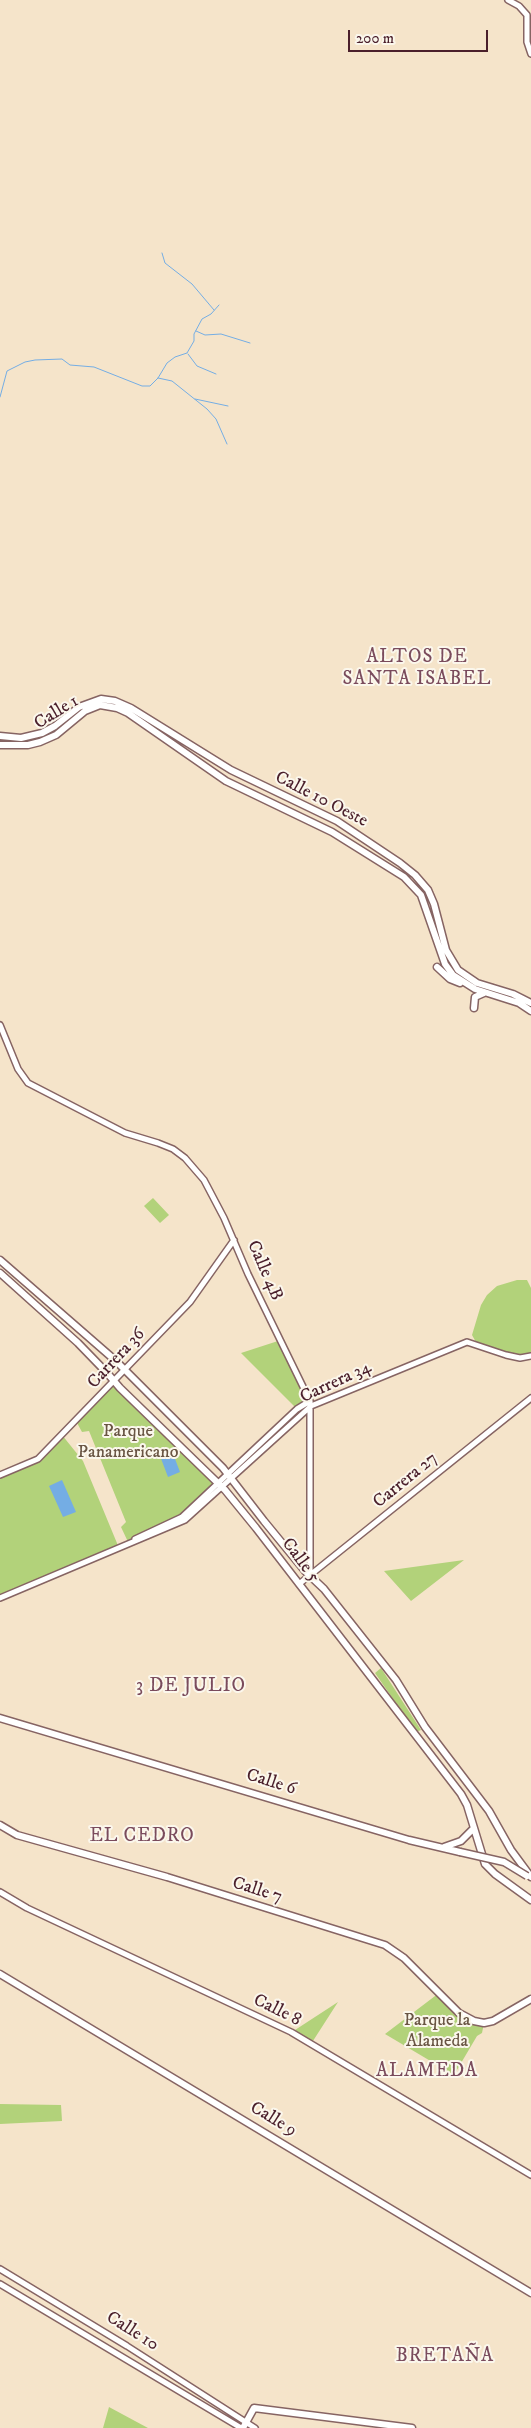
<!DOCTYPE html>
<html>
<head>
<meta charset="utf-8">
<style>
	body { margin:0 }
	#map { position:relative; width:531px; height:2428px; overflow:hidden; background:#f5e4ca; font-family:"IM FELL DW Pica",serif }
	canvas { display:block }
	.scale { position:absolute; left:348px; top:30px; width:140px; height:22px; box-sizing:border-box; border:2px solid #4a1f2b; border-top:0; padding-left:6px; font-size:15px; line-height:18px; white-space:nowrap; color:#4a1f2b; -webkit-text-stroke:4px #fbf7ec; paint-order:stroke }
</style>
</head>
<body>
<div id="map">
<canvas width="531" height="2428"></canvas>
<div class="scale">200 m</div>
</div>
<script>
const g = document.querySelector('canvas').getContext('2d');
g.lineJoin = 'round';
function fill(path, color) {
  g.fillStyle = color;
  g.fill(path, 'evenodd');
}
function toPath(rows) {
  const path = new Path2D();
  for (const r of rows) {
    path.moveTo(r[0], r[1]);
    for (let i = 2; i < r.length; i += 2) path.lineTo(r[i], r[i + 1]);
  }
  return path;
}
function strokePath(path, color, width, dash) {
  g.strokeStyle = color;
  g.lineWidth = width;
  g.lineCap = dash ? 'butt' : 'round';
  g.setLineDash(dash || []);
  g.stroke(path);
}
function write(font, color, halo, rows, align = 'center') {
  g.font = font + ' "IM FELL DW Pica",serif';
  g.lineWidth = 4;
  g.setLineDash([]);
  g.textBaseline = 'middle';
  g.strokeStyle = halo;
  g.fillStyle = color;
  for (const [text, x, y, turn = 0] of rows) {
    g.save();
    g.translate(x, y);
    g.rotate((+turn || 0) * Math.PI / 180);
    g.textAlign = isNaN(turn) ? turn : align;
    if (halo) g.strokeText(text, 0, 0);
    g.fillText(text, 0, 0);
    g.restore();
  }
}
const green = toPath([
	[153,1198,169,1215,160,1223,144,1206],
	[517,1280,527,1280,531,1288,531,1356,520,1358,477,1344,472,1335,481,1305,487,1295,497,1286],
	[278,1341,310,1401,297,1409,241,1353],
	[115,1382,217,1482,182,1517,129,1544,121,1527,126,1522,89,1431,82,1432,76,1421],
	[62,1435,83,1461,119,1548,0,1598,0,1475,38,1459],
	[464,1560,411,1601,384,1571],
	[381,1668,421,1730,416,1732,375,1673],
	[439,1993,459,2013,484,2023,482,2033,477,2036,454,2075,385,2034],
	[338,2002,311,2044,291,2032,295,2030],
	[0,2104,61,2105,62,2121,0,2124],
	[109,2407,148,2428,103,2428]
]);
const water = toPath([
	[172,1451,180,1472,168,1477,160,1456],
	[62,1480,76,1512,63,1517,49,1486]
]);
const stream = toPath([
	[162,253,165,263,192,284,214,310],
	[196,331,205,335,221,334,250,343],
	[188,354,197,366,216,374],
	[158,378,172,381,207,409,216,419,227,444],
	[0,397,7,371,25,362,35,360,62,359,70,365,94,367,142,386,150,386,158,378,167,363,175,357,187,353,194,341,194,334,202,319,211,314,219,305],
	[195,399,228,406]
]);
const minor = toPath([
	[508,0,519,6,527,15,527,42,531,54],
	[0,1025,18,1069,28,1083,125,1133,158,1143,173,1149,185,1158,204,1180,224,1218,248,1274,310,1401,310,1576],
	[0,1475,38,1459,190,1302,234,1240],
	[135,1539,182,1517,297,1409,310,1401],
	[299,1584,531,1398],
	[0,1598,185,1520,311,1406,467,1342,506,1355,520,1358,531,1356],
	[0,1892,27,1908,291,2032,531,2175],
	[0,2269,127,2346,255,2428],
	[0,2284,241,2428]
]);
const major = toPath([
	[0,736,21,738,42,733,55,726,79,707,101,699,115,701,131,708,231,770,337,821,400,863,415,875,428,890,434,904,446,950,458,970,477,983,513,994,531,1003],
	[0,745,28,745,40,742,56,735,85,711,100,705,117,708,128,713,226,781,332,832,404,877,421,895,445,964,453,975,475,989,519,1003,531,1011],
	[437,967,450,979,460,983],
	[474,1008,475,997,484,993],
	[0,1260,116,1361,223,1468,264,1521,305,1571,324,1589,396,1680,425,1727,489,1811,511,1850,531,1877],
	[0,1273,78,1343,108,1374,120,1388,225,1490,256,1528,461,1794,467,1805,485,1864,495,1874,531,1900],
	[0,1718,409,1840,460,1852],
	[0,1825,17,1835,167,1877,385,1945,404,1958,459,2013,474,2021,484,2023,493,2021,531,1999],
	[444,1847,461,1841,474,1828],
	[0,1974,531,2293],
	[243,2428,254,2408,412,2428]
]);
const majorBridge = toPath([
	[460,1852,504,1862,527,1876]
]);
const streetNames = [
	["Calle 1",57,713,-32],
	["Calle 10 Oeste",321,800,27],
	["Calle 4B",264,1271,66],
	["Carrera 36",117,1359,-47],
	["Carrera 34",336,1383,-25],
	["Carrera 27",406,1481,-39],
	["Calle 5",300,1561,53],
	["Calle 6",271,1783,17],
	["Calle 7",257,1891,17],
	["Calle 8",277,2011,26],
	["Calle 9",273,2120,31],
	["Calle 10",132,2332,32]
];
const parkNames = [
	["Parque",128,1432],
	["Panamericano",128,1453],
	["Parque la",437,2021],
	["Alameda",437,2042]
];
const neighbourhoodNames = [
	["ALTOS DE",417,658],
	["SANTA ISABEL",417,680],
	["3 DE JULIO",191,1687],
	["EL CEDRO",142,1837],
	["ALAMEDA",427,2072],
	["BRETAÑA",445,2357]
];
fill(green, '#b2d27a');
fill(water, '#74ade4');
strokePath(stream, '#74ade4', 1);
strokePath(minor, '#866463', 8);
strokePath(major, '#866463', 9);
strokePath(minor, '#fff', 5);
strokePath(major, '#fff', 6);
strokePath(majorBridge, '#866463', 9, []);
strokePath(majorBridge, '#fff', 6);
write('18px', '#4a1f2b', '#fbf7ec', streetNames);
write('18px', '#695543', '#fbf7ec', parkNames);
g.letterSpacing = '1px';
write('19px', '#7a4b5c', '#fbf7ec', neighbourhoodNames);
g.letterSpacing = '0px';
</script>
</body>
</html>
